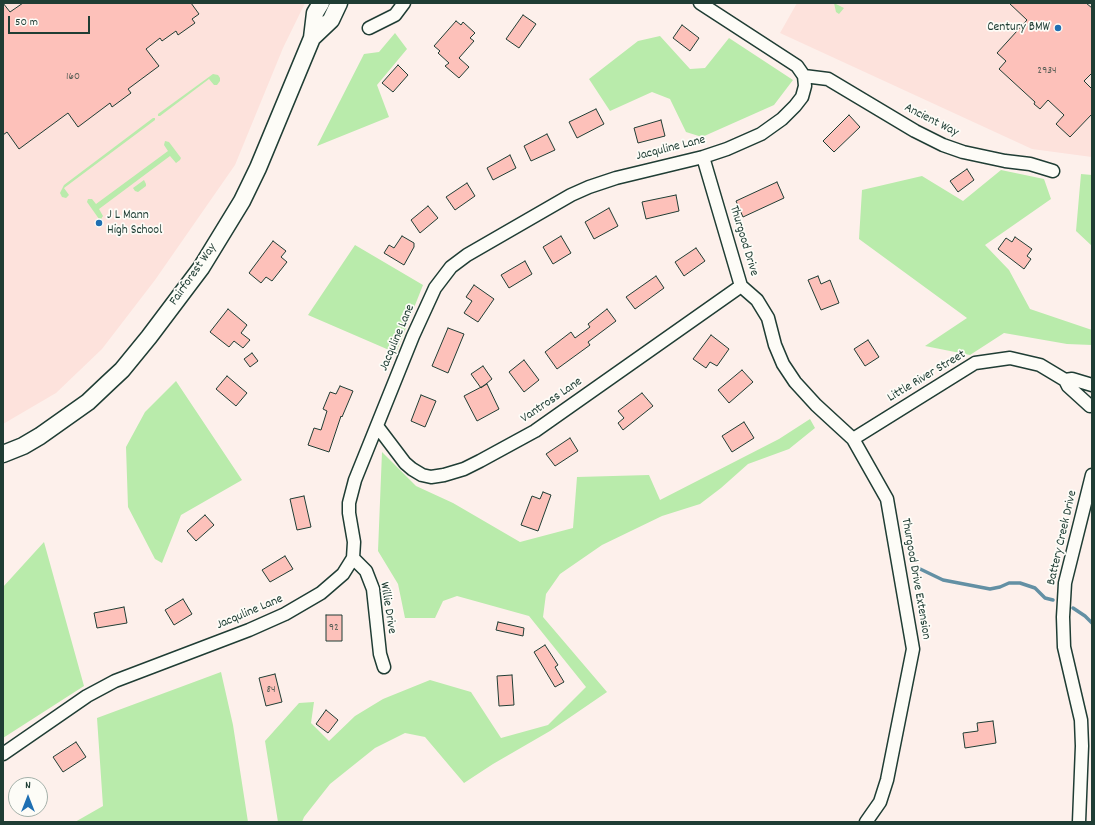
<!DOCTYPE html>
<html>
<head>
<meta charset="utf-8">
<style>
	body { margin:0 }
	#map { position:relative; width:1095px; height:825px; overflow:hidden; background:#fdf0eb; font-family:Dekko,sans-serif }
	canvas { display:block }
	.frame { position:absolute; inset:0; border:4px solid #1f3d34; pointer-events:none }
	.north { position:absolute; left:8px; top:777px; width:40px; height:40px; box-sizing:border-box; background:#fdfcf7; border:1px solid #a4b0a9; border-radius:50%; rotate:0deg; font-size:11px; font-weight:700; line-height:16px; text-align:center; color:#1f3d34 }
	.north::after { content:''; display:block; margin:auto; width:14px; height:18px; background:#1f6fb2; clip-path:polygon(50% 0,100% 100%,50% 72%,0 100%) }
	.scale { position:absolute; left:8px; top:16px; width:82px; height:18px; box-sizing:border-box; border:2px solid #1f3d34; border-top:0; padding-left:5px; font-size:12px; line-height:14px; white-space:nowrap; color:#1f3d34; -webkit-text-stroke:3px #fdfcf7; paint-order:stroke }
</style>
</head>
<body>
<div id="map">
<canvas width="1095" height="825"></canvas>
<div class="frame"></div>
<div class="north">N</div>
<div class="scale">50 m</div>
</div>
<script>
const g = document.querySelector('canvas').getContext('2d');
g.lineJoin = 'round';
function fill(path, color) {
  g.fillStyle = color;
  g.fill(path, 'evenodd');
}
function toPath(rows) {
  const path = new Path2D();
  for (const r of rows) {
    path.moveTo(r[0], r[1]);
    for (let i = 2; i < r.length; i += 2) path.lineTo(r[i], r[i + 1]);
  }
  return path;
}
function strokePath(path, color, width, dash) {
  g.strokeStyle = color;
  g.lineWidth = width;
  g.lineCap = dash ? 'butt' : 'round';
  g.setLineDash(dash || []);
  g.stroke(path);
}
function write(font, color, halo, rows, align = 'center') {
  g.font = font + ' Dekko,sans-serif';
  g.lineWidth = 3.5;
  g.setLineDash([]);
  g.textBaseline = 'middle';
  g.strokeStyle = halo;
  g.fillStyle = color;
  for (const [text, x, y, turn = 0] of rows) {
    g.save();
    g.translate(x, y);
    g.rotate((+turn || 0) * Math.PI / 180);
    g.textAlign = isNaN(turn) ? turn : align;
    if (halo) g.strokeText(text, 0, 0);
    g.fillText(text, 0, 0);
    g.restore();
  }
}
const built = toPath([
	[3,3,305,3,283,48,235,165,155,280,102,349,56,393,3,424],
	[797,3,1092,3,1092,157,1032,149,780,33]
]);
const green = toPath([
	[834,3,844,8,839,14,836,12],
	[395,33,407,49,377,85,389,117,317,146,364,54,379,52],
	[660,36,690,69,705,68,729,38,793,80,774,105,702,137,686,132,670,99,652,92,610,111,589,79,638,41],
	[213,74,218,75,220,78,220,81,217,85,214,85,209,79,160,116,158,116,158,114],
	[153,118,155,118,155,120,64,188,69,195,66,198,62,197,60,193,64,185],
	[165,141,169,142,181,158,180,160,176,163,170,156,99,209,103,216,101,219,99,219,87,202,88,199,92,199,96,204,168,151,164,145],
	[1001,170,1044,179,1051,199,985,245,1009,270,1030,309,1092,330,1092,345,1067,344,1004,333,970,355,925,346,967,318,859,239,862,190,922,176,963,201],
	[1081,174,1092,175,1092,246,1076,231],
	[144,180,146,184,146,186,138,192,135,191,133,188],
	[355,245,423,285,396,353,308,315],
	[176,381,242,480,181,515,162,563,155,559,128,507,126,447,145,412],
	[810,419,815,428,789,449,748,464,721,488,700,504,662,516,602,545,560,574,546,594,543,617,607,692,550,731,493,764,464,783,425,737,405,733,375,748,330,784,304,817,302,822,278,822,265,741,299,703,314,702,311,723,329,741,355,716,383,699,430,680,471,692,501,738,548,725,586,687,529,616,457,596,443,601,435,618,405,618,398,584,378,551,382,452,416,486,453,503,520,542,573,528,577,477,649,475,660,500,779,439],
	[44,542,84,686,3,738,3,587],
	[221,672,233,725,248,822,75,822,103,806,97,718]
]);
const stream = toPath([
	[916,567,943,580,990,589,1000,587,1009,583,1020,583,1035,588,1045,598,1053,600],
	[1073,608,1085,616,1092,623]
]);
const building = toPath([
	[3,3,10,12,23,3,191,3,199,14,192,19,195,23,178,35,176,31,162,41,160,38,146,49,159,66,128,89,131,93,112,107,110,103,78,127,68,113,19,149,7,132,3,135,3,3],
	[1009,3,1086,3,1092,8,1092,73,1084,81,1092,89,1092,114,1070,137,1056,124,1064,115,1048,100,1040,109,1034,104,1035,102,999,69,1006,61,997,53,1027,20,1009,3],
	[523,15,536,24,519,48,506,39,523,15],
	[456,21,461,25,463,22,475,33,470,38,474,41,459,58,469,67,459,78,445,66,449,63,438,53,440,51,434,46,456,21],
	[682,25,699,38,690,51,673,38,682,25],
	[398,65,408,75,393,92,382,83,398,65],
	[596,109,604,124,577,138,569,122,596,109],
	[849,115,860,127,834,152,823,141,849,115],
	[661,120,665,136,638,143,634,128,661,120],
	[547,134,555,150,531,161,524,146,547,134],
	[510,155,516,168,493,180,487,168,510,155],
	[967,169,974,180,958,192,950,181,967,169],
	[777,182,784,198,743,217,736,201,777,182],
	[467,183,475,196,455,210,446,197,467,183],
	[676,195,679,211,646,219,642,202,676,195],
	[428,206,438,218,420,233,411,220,428,206],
	[609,208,618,226,594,239,585,222,609,208],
	[402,236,414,243,414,247,404,265,384,253,389,245,394,248,402,236],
	[561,236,571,253,553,264,543,247,561,236],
	[1015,237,1032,249,1027,256,1031,259,1024,269,998,249,1006,238,1012,242,1015,237],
	[273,241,286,251,281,257,287,262,272,281,266,277,261,283,249,273,273,241],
	[696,248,705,261,684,276,675,262,696,248],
	[525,261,532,274,509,288,501,275,525,261],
	[656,276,664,288,635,309,626,297,656,276],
	[818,276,821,284,830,280,839,303,821,310,808,280,818,276],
	[474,285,494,299,478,322,464,313,472,301,466,297,474,285],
	[228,309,247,325,241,333,250,340,243,348,234,341,229,347,210,332,228,309],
	[607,309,616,321,588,342,590,345,557,369,545,352,571,332,575,338,590,327,588,324,607,309],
	[448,328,464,334,448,373,432,366,448,328],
	[711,335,729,349,717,366,710,362,706,368,693,359,711,335],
	[868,340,879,357,865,366,854,349,868,340],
	[252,353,258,361,250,367,244,359,252,353],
	[524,360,539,380,524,392,509,372,524,360],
	[483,366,492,379,481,388,471,374,483,366],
	[742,370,753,382,729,403,718,390,742,370],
	[227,376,247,393,236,406,216,389,227,376],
	[487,384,499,409,477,421,464,396,487,384],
	[340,386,353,391,342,417,341,416,329,452,308,445,314,428,321,430,327,411,323,409,330,392,336,394,340,386],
	[642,393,653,406,623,430,618,423,624,418,618,411,642,393],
	[421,395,436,401,425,427,411,421,421,395],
	[744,422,754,438,732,452,722,436,744,422],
	[570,438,578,451,555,466,546,454,570,438],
	[543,492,551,495,538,531,521,525,532,496,540,499,543,492],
	[304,496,311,527,297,530,290,499,304,496],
	[205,515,214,525,196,541,187,531,205,515],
	[285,556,293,569,270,582,262,570,285,556],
	[183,599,192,614,174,625,165,610,183,599],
	[124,607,127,623,97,628,94,613,124,607],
	[326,615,342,615,342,641,326,641,326,615],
	[498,622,524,628,523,636,496,630,498,622],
	[545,645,558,665,555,667,564,682,555,687,534,652,545,645],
	[275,674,282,702,266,706,259,678,275,674],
	[512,675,514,705,499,706,497,676,512,675],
	[326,710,338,720,328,733,316,724,326,710],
	[993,721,996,743,965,748,963,733,978,731,977,723,993,721],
	[76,742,86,757,63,772,53,757,76,742]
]);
const street = toPath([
	[369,28,395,15,404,3],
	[804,76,828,79,915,131,943,145,963,152,1005,161,1030,164,1053,171],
	[703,157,741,286,757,300,768,318,775,345,783,364,795,382,816,405,853,439,887,499,913,649,887,780,880,802,866,822],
	[1090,406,1068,386,1065,380,1072,379,1092,385],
	[377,426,405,463,412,469,422,475,431,477,444,475,464,469,480,461,535,431,741,286],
	[853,439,975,363,1010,358,1040,365,1065,380],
	[353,558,366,571,373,589,380,654,384,667],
	[3,754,87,696,115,681,249,630,285,614,321,593,343,574,353,558,354,542,349,513,349,503,355,480,413,336,435,288,451,267,467,255,571,195,589,187,616,178,703,157,727,149,761,134,782,119,795,106,802,97,805,86,804,76,797,66,700,3],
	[1079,822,1082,746,1081,720,1064,647,1063,617,1065,583,1092,475]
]);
const secondary = toPath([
	[312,38,331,20,339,3],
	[3,454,23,446,40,436,88,402,107,384,122,370,149,337,201,268,242,201,258,168,312,38,315,13,321,3]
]);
const markers = [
	[1058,28,4,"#1f6fb2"],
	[99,223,4,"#1f6fb2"]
];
const numberNames = [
	["2934",1047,71],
	["160",73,77],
	["92",334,628],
	["84",271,690]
];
const poiNames = [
	["Century BMW",1050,28],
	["J L Mann",107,216,"left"],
	["High School",107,231,"left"]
];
const streetNames = [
	["Ancient Way",931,121,27],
	["Jacquline Lane",671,149,-14],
	["Thurgood Drive",743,241,73],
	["Fairforest Way",194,275,-55],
	["Jacquline Lane",398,338,-67],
	["Little River Street",927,377,-31],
	["Vantross Lane",552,401,-34],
	["Battery Creek Drive",1063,538,-77],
	["Thurgood Drive Extension",915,579,80],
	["Willie Drive",387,608,81],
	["Jacquline Lane",250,613,-23]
];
fill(built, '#fde2dc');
fill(green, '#b9ebab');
strokePath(stream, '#6390a4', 3.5);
fill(building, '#fdc1ba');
strokePath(building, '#1f3d34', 1);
strokePath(street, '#1f3d34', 15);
strokePath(secondary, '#1f3d34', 19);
strokePath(street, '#fdfcf7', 12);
strokePath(secondary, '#fdfcf7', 16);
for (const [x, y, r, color] of markers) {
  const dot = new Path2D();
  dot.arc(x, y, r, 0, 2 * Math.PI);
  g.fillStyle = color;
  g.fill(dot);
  strokePath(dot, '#fdfcf7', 1.5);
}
write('11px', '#565e56', null, numberNames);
write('13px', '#1f3d34', '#fdfcf7', poiNames, 'right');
write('13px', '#1f3d34', '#fdfcf7', streetNames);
</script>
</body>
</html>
